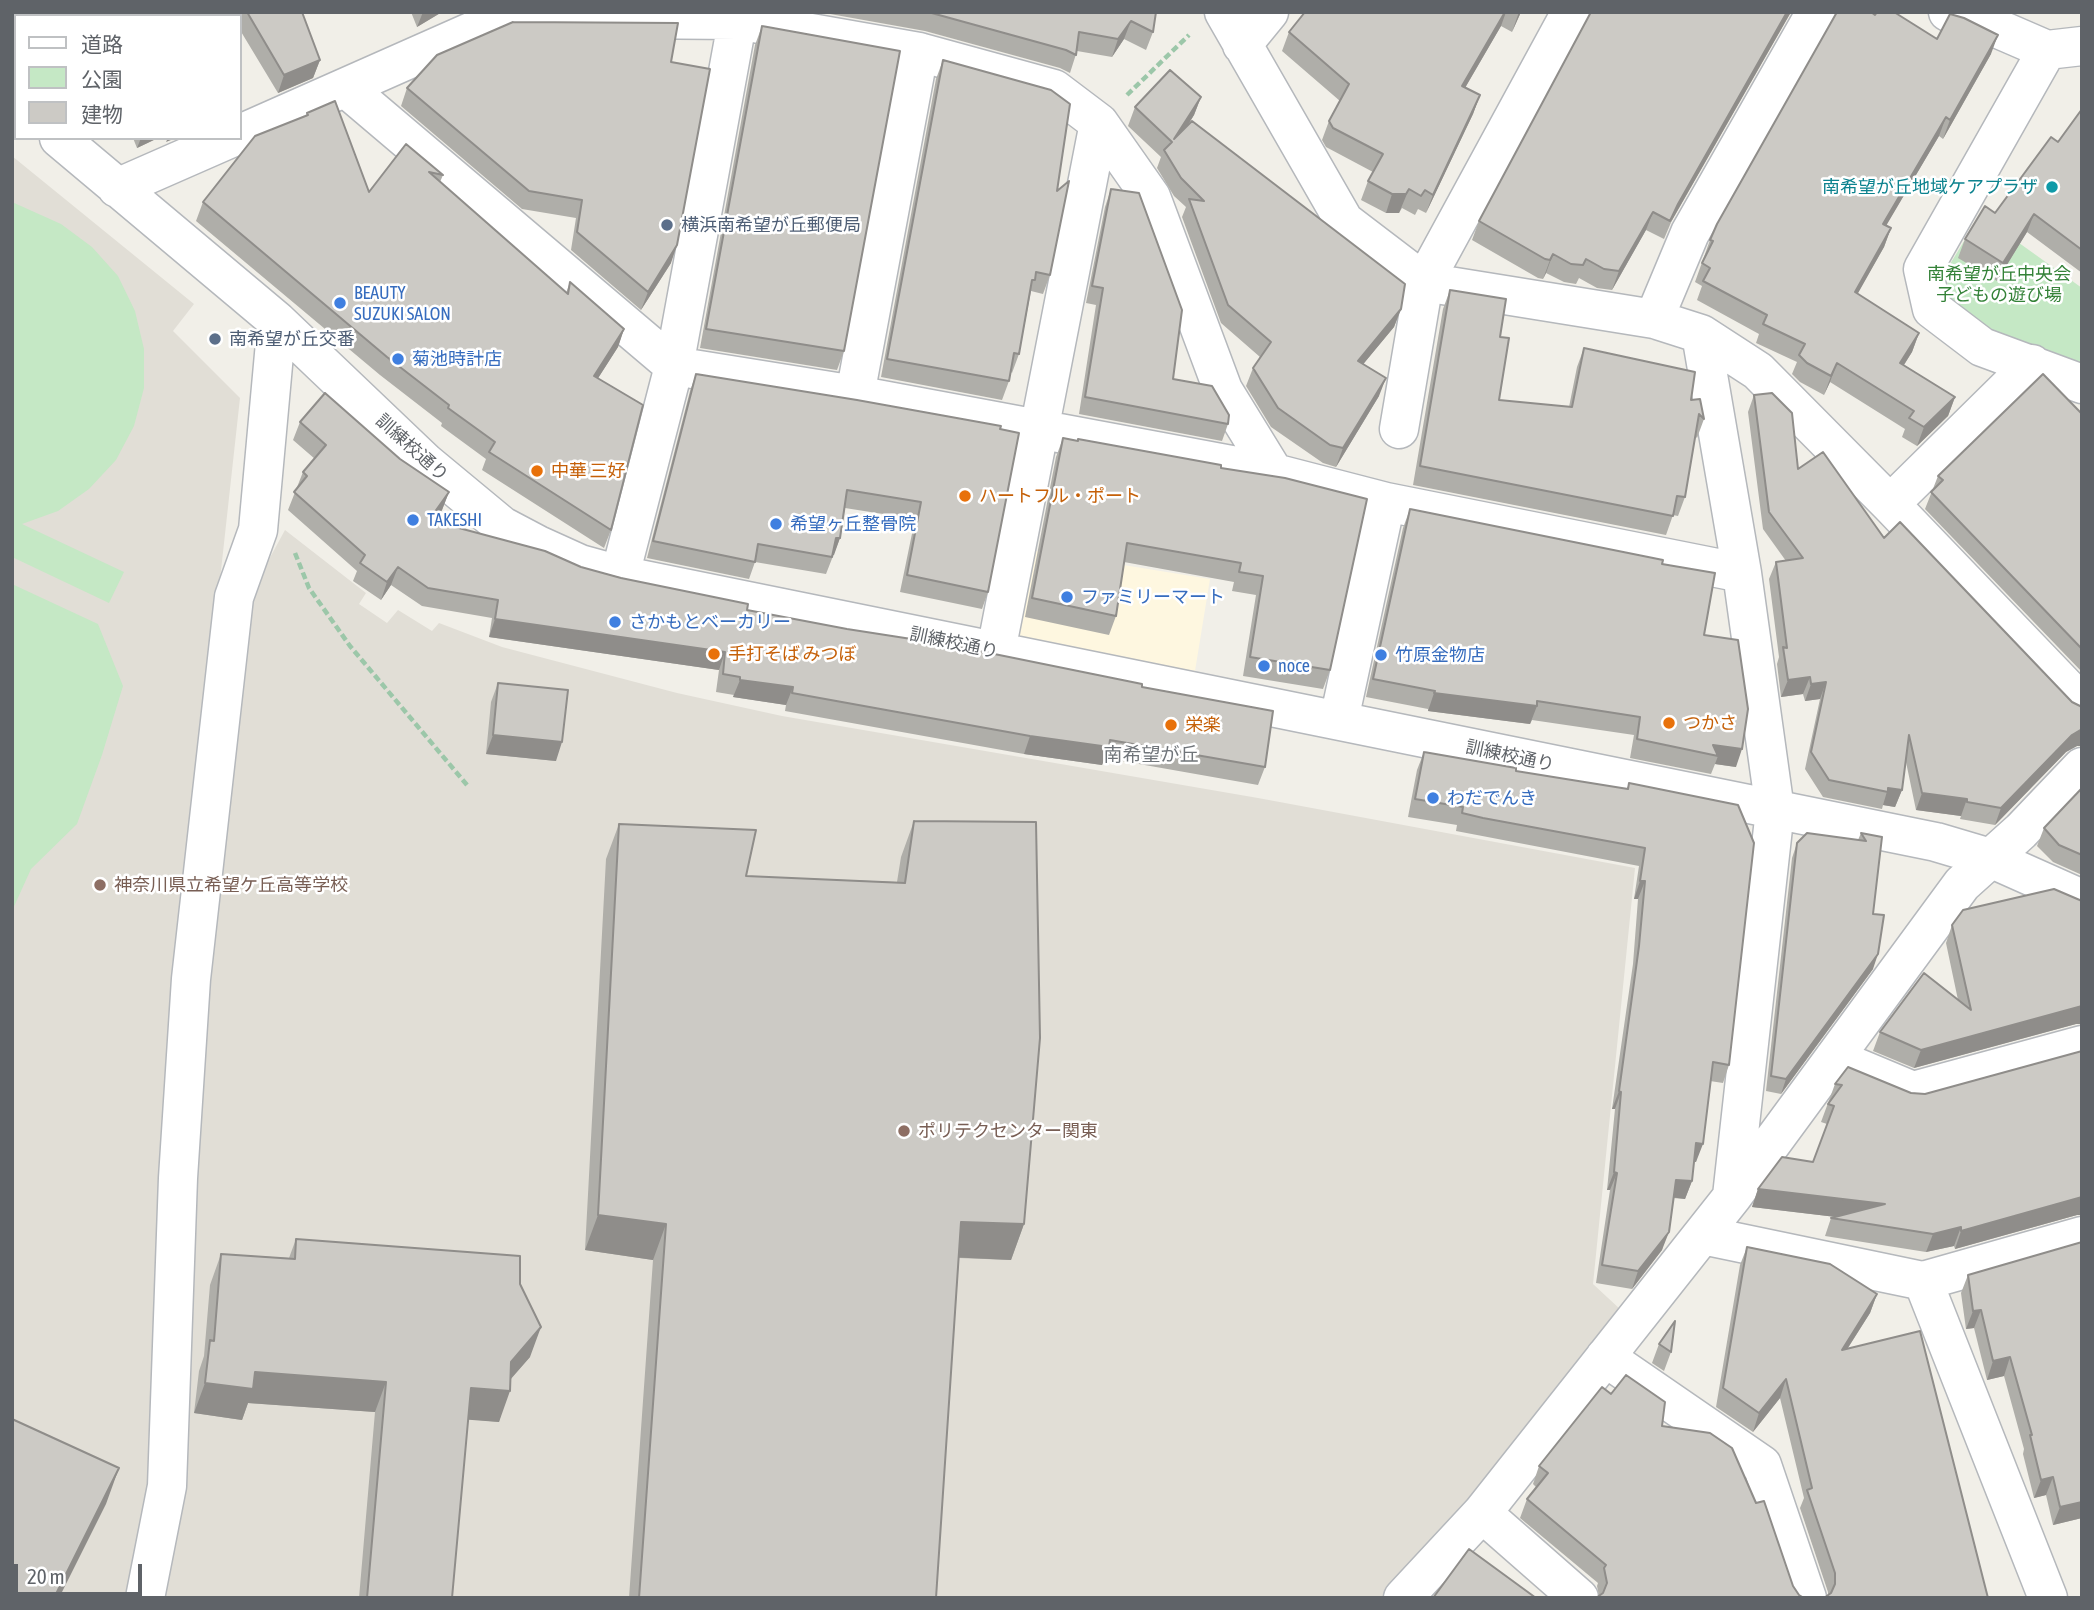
<!DOCTYPE html>
<html>
<head>
<meta charset="utf-8">
<style>
	body { margin:0 }
	#map { position:relative; width:2094px; height:1610px; overflow:hidden; background:#f1efe8; font-family:"Asap Condensed","Noto Sans JP",sans-serif }
	canvas { display:block }
	.frame { position:absolute; inset:0; border:14px solid #5f6368; pointer-events:none }
	.legend { position:absolute; left:14px; top:14px; width:228px; height:126px; box-sizing:border-box; background:#fff; border:2px solid #bfc1c3; margin:0; padding:9px 12px; list-style:none; font-size:21px; color:#5f6368 }
	.legend li { display:flex; align-items:center; gap:14px; height:35px }
	.legend b { width:35px; border:2px solid #bfc1c3 }
	.scale { position:absolute; left:14px; top:1564px; width:128px; height:32px; box-sizing:border-box; border:4px solid #5f6368; border-top:0; padding-left:9px; font-size:21px; line-height:24px; white-space:nowrap; color:#5f6368; -webkit-text-stroke:5px #fff; paint-order:stroke }
</style>
</head>
<body>
<div id="map">
<canvas width="2094" height="1610"></canvas>
<div class="frame"></div>
<ul class="legend">
<li><b style="height:9px;background:#fff"></b>道路</li>
<li><b style="height:19px;background:#c5e8c5"></b>公園</li>
<li><b style="height:19px;background:#cccac5"></b>建物</li>
</ul>
<div class="scale">20 m</div>
</div>
<script>
const g = document.querySelector('canvas').getContext('2d');
g.lineJoin = 'round';
function fill(path, color) {
  g.fillStyle = color;
  g.fill(path, 'evenodd');
}
function toPath(rows) {
  const path = new Path2D();
  for (const r of rows) {
    path.moveTo(r[0], r[1]);
    for (let i = 2; i < r.length; i += 2) path.lineTo(r[i], r[i + 1]);
  }
  return path;
}
function strokePath(path, color, width, dash) {
  g.strokeStyle = color;
  g.lineWidth = width;
  g.lineCap = dash ? 'butt' : 'round';
  g.setLineDash(dash || []);
  g.stroke(path);
}
function write(font, color, halo, rows, align = 'center') {
  g.font = font + ' "Asap Condensed","Noto Sans JP",sans-serif';
  g.lineWidth = 5;
  g.setLineDash([]);
  g.textBaseline = 'middle';
  g.strokeStyle = halo;
  g.fillStyle = color;
  for (const [text, x, y, turn = 0] of rows) {
    g.save();
    g.translate(x, y);
    g.rotate((+turn || 0) * Math.PI / 180);
    g.textAlign = isNaN(turn) ? turn : align;
    if (halo) g.strokeText(text, 0, 0);
    g.fillText(text, 0, 0);
    g.restore();
  }
}
const commercial = toPath([
	[1024,549,1210,579,1195,671,1017,639]
]);
const education = toPath([
	[12,156,194,304,173,331,240,398,199,770,152,1477,129,1598,12,1598],
	[285,530,366,593,359,604,387,623,398,610,432,631,439,623,502,647,677,693,782,716,1258,798,1635,868,1593,1284,1621,1310,1392,1598,165,1598,180,1511,187,1325,208,979,248,598]
]);
const green = toPath([
	[12,202,61,224,92,247,118,276,135,311,144,349,144,388,134,426,116,460,89,489,58,511,22,524,124,572,109,603,12,557],
	[1980,215,2082,288,2082,369,1971,321,1948,298,1947,269],
	[12,584,98,624,123,686,102,755,77,824,31,869,12,911]
]);
const path = toPath([
	[1127,95,1189,35],
	[295,553,309,588,350,646,467,785]
]);
const minor = toPath([
	[1224,12,1344,221,1424,282,1654,319,1701,334,1758,371,1890,504,2082,704],
	[1948,12,1973,18,2047,50,2082,46],
	[1242,45,1269,12],
	[2047,50,1923,269,1932,309,1982,347,2082,384],
	[346,88,674,366,855,395,1274,473,1386,502,1742,573],
	[12,102,16,105],
	[240,134,502,18,737,20,919,52,1054,89,1099,123,1151,197,1223,390,1274,473],
	[59,138,277,321,426,463,502,526,538,545,580,564,620,575,1936,842,1990,858,2082,899],
	[117,188,231,138],
	[1654,319,1690,233,1816,12],
	[1701,334,1742,573,1775,810,1732,1196],
	[855,395,919,52],
	[1399,429,1424,282,1571,12],
	[1890,504,2032,364],
	[620,575,674,366,739,12],
	[996,651,1099,123],
	[1339,720,1386,502],
	[1834,1058,1913,1091,2082,1045],
	[1702,1235,1923,1281,2082,1236],
	[1923,1281,2048,1598],
	[1605,1357,1762,1465,1807,1598],
	[1482,1513,1579,1598],
	[145,1598,167,1486,178,1178,191,979,234,597,258,530,277,321],
	[1403,1598,1482,1513,1732,1197,1962,884,2021,831,2082,767]
]);
const wall = toPath([
	[12,12,16,16,16,61,12,56],
	[229,12,302,12,320,60,313,78,278,93,240,30,240,16,231,16],
	[411,12,442,12,417,27],
	[819,12,1156,12,1153,32,1146,50,1124,39,1112,57,1077,51,1070,73,1060,68,925,31],
	[1305,12,1521,12,1512,32,1501,26,1465,88,1480,95,1473,114,1426,213,1418,209,1415,215,1402,208,1399,213,1386,213,1361,200,1368,181,1373,172,1326,147,1322,140,1329,121,1340,101,1282,51,1289,32],
	[1591,12,1791,12,1671,222,1664,239,1646,230,1612,290,1597,288,1579,278,1576,284,1564,282,1546,273,1543,279,1538,278,1472,240,1479,221],
	[1875,15,1937,39,1991,54,1943,139,1939,136,1886,225,1891,228,1884,247,1857,294,1919,333,1912,352,1904,365,1955,397,1948,416,1917,446,1902,437,1905,429,1830,382,1824,395,1800,382,1792,374,1797,362,1756,343,1759,334,1697,300,1702,286,1695,282,1710,240],
	[762,26,844,351,837,370,700,348,755,45],
	[943,60,1057,191,1050,275,1043,294,1031,291,1019,354,1012,373,1011,372,1009,381,1002,400,881,377,936,79],
	[671,62,671,263,641,310,571,250,576,218,522,209,401,106,407,88],
	[1201,97,1194,115,1188,125,1401,309,1394,327,1363,364,1379,396,1336,467,1323,463,1271,427,1246,386,1253,368,1260,357,1221,323,1182,217,1186,207,1174,196,1157,168,1161,157,1128,126,1135,107],
	[2082,109,2082,273,2027,232,1997,281,1958,258,1965,239,1995,213,2058,142],
	[307,113,369,192,406,144,443,175,440,182,566,293,570,282,624,329,618,347,598,378,611,530,604,548,482,470,486,459,441,426,442,423,380,375,196,221,203,202,306,116],
	[133,138,158,138,137,148],
	[1111,189,1173,379,1228,424,1222,441,1079,414,1096,305,1086,303,1105,207],
	[1450,290,1500,337,1499,400,1569,407,1577,367,1584,348,1691,400,1704,419,1697,438,1695,436,1685,497,1678,516,1673,515,1666,535,1413,485,1443,309],
	[696,374,857,400,988,592,982,609,900,592,915,519,845,508,840,538,826,574,755,562,749,579,647,558,690,391],
	[1754,395,1798,469,1884,538,2077,746,2066,752,1995,825,1960,819,1961,816,1916,810,1906,762,1902,790,1895,807,1883,805,1882,809,1823,797,1805,769,1820,699,1805,701,1803,694,1781,697,1777,664,1779,657,1769,579,1776,562,1786,561,1763,529,1748,412],
	[2082,414,2082,672,1925,509,1938,476],
	[300,422,400,459,449,492,442,510,434,521,581,567,747,610,1142,687,1265,767,1258,785,1105,758,1102,765,1024,754,785,711,786,705,733,697,734,695,716,692,719,670,489,637,492,618,422,606,391,585,381,600,353,581,357,571,288,510,303,472,315,459,293,440],
	[1063,438,1221,468,1330,670,1323,689,1243,676,1256,595,1232,591,1234,582,1124,562,1116,616,1109,635,1025,617,1056,457],
	[1410,509,1662,564,1704,635,1736,767,1715,764,1711,774,1630,758,1634,735,1532,720,1530,724,1428,711,1428,709,1366,697,1403,528],
	[498,683,556,761,486,754,491,702],
	[1424,752,1516,771,1627,789,1629,783,1729,1065,1723,1083,1710,1081,1696,1162,1694,1162,1692,1181,1685,1199,1673,1198,1662,1250,1632,1289,1596,1283,1610,1190,1607,1190,1615,1109,1612,1109,1633,964,1638,899,1634,899,1639,866,1477,835,1456,831,1457,825,1408,817,1417,770],
	[2082,788,2082,875,2053,862,2037,846,2044,828],
	[914,821,1024,1224,1011,1260,959,1258,936,1598,629,1598,653,1260,585,1250,606,859,619,824,746,876,897,882,901,857],
	[1861,833,1882,837,1873,914,1873,969,1781,1094,1766,1091,1792,858,1797,843,1858,840],
	[1952,925,2076,1024,1914,1068,1873,1051,1880,1032,1958,1000,1946,943],
	[2082,1051,2082,1215,2077,1215,1955,1249,1954,1246,1926,1252,1825,1236,1831,1218,1836,1217,1752,1207,1758,1189,1813,1162,1827,1124,1821,1122,1835,1084,1925,1094],
	[296,1239,520,1284,530,1357,510,1380,499,1422,468,1419,452,1598,359,1598,375,1412,248,1403,242,1420,194,1413,199,1371,204,1356,210,1285,221,1254,289,1258],
	[2082,1242,2082,1518,2053,1525,2046,1495,2034,1498,2023,1454,2024,1449,2004,1376,1987,1380,1974,1328,1966,1329,1961,1293,1968,1275],
	[1747,1247,1877,1294,1870,1313,1848,1348,1988,1598,1828,1595,1828,1592,1800,1508,1804,1498,1780,1398,1753,1432,1716,1407,1740,1265],
	[1659,1344,1671,1352,1664,1371,1652,1363],
	[1611,1394,1662,1426,1756,1503,1793,1586,1799,1595,1599,1596,1597,1586,1598,1583,1520,1518,1527,1499,1536,1487,1533,1484,1539,1466]
]);
const shadedWall = toPath([
	[200,12,217,12,213,16,195,16],
	[423,12,442,12,417,27],
	[1505,12,1506,12,1501,26,1455,105,1462,86],
	[1519,12,1521,12,1512,32],
	[1787,12,1791,12,1671,222,1664,239,1678,204],
	[1131,21,1124,39,1112,57,1118,39],
	[1998,35,1991,54,1943,139,1950,120],
	[320,60,313,78,278,93,284,75],
	[1480,95,1473,114,1426,213,1433,195],
	[1201,97,1194,115,1167,158,1174,139],
	[1946,117,1939,136,1876,243,1883,224],
	[141,138,158,138,137,148],
	[168,138,176,138,166,142],
	[1409,189,1399,213,1386,213,1392,194],
	[1653,212,1646,230,1612,290,1619,271],
	[2034,214,2027,232,1997,281,2003,263],
	[1891,228,1884,247,1848,311,1855,292],
	[677,245,671,263,641,310,648,292],
	[1553,254,1546,273,1543,279,1550,260],
	[1401,309,1394,327,1351,379,1358,361],
	[624,329,618,347,588,394,594,376],
	[1919,333,1912,352,1893,382,1900,363],
	[1837,363,1830,382,1824,395,1831,376],
	[1386,378,1379,396,1336,467,1343,448],
	[1955,397,1948,416,1917,446,1924,427],
	[449,492,442,510,423,538,429,520],
	[836,538,840,538,834,555,830,555],
	[398,567,391,585,381,600,387,582],
	[495,619,725,652,719,670,489,637],
	[1810,677,1803,694,1781,697,1788,680],
	[740,680,793,687,786,705,733,697],
	[1826,682,1820,699,1805,701,1811,684],
	[1434,693,1537,706,1530,724,1428,711],
	[2082,729,2082,746,2077,746,2066,752,1995,825,2001,808,2072,735],
	[493,735,562,742,556,761,486,754],
	[1030,736,1109,747,1102,765,1024,754],
	[1713,745,1742,749,1736,767,1715,764,1718,756],
	[1888,788,1902,790,1895,807,1883,805],
	[1922,793,1967,799,1961,816,1916,810],
	[1640,881,1645,881,1638,899,1634,899],
	[1878,954,1873,969,1781,1094,1786,1079],
	[2082,1006,2082,1024,2076,1024,1914,1068,1921,1050],
	[1619,1091,1621,1092,1615,1109,1612,1109],
	[1696,1143,1703,1144,1696,1162,1690,1161],
	[1614,1172,1617,1173,1610,1190,1607,1190],
	[1676,1180,1692,1181,1685,1199,1670,1197],
	[1758,1189,1885,1204,1878,1222,1752,1207],
	[2082,1197,2082,1215,2077,1215,1955,1249,1961,1231],
	[598,1215,666,1224,653,1260,585,1250],
	[961,1222,1024,1224,1011,1260,948,1257],
	[1961,1227,1954,1246,1926,1252,1933,1234],
	[1669,1232,1662,1250,1632,1289,1638,1271],
	[1877,1294,1870,1313,1835,1368,1842,1350],
	[1981,1310,1974,1328,1966,1329,1973,1311],
	[541,1327,530,1357,501,1390,510,1391,499,1422,459,1419,471,1388,511,1362],
	[2010,1357,2004,1376,1987,1380,1993,1361],
	[255,1372,386,1382,375,1412,248,1403,242,1420,194,1413,205,1383],
	[1786,1379,1780,1398,1753,1432,1759,1413],
	[119,1468,106,1504,59,1598,54,1598],
	[2053,1477,2046,1495,2034,1498,2041,1480],
	[2082,1502,2082,1518,2053,1525,2060,1507]
]);
const building = toPath([
	[12,12,200,12,195,16,16,16,16,34,12,30,12,12],
	[247,12,302,12,320,60,284,75,247,12],
	[928,12,1156,12,1153,32,1131,21,1118,39,1079,32,1076,55,1066,50,928,12],
	[1305,12,1505,12,1462,86,1480,95,1433,195,1425,190,1421,196,1409,189,1406,194,1392,194,1368,181,1383,154,1333,128,1329,121,1349,84,1289,32,1305,12],
	[1591,12,1787,12,1678,204,1670,221,1653,212,1619,271,1604,269,1586,259,1583,265,1571,264,1553,254,1550,260,1545,259,1479,221,1591,12],
	[1837,12,1871,12,1875,15,1877,12,1894,12,1937,39,1950,14,1964,18,1998,35,1950,120,1946,117,1883,224,1891,228,1855,292,1919,333,1900,363,1955,397,1924,427,1909,418,1914,411,1837,363,1831,376,1807,363,1799,355,1805,344,1763,324,1767,315,1703,281,1710,268,1702,263,1713,241,1710,240,1717,224,1837,12],
	[513,22,678,23,671,62,710,69,677,245,648,292,577,232,582,200,529,191,407,88,437,55,513,22],
	[762,26,900,51,844,351,706,329,762,26],
	[943,60,1051,90,1070,104,1057,191,1069,181,1050,275,1036,272,1035,280,1032,280,1019,354,1014,353,1009,381,887,359,943,60],
	[1170,70,1201,97,1174,139,1192,121,1405,284,1401,309,1358,361,1386,378,1343,448,1330,445,1278,408,1253,368,1271,342,1228,305,1189,199,1204,201,1181,178,1164,150,1172,142,1135,107,1170,70],
	[335,101,369,192,406,144,443,175,429,172,568,294,570,282,624,329,594,376,643,405,611,530,489,452,495,442,448,408,449,405,387,357,203,202,255,136,308,115,307,113,335,101],
	[2082,109,2082,250,2034,214,2003,263,1965,239,1985,206,1995,213,2051,137,2058,142,2082,109],
	[1111,189,1139,193,1182,310,1173,379,1212,386,1229,415,1228,424,1085,397,1103,288,1092,286,1111,189],
	[1450,290,1506,299,1500,337,1509,338,1499,400,1572,407,1584,348,1695,372,1691,400,1700,399,1704,419,1699,414,1685,497,1677,496,1673,516,1420,466,1450,290],
	[696,374,857,400,1001,426,1000,429,1019,433,988,592,907,575,921,502,847,490,840,538,836,538,832,557,758,544,755,562,653,541,696,374],
	[2043,374,2082,414,2082,649,1931,492,1943,480,1938,476,2043,374],
	[325,393,400,459,449,492,429,520,545,551,581,567,621,578,748,604,747,610,847,629,950,645,1142,684,1142,687,1273,711,1265,767,1110,740,1109,747,1030,736,792,693,793,687,740,680,740,677,723,674,725,652,495,619,498,600,428,588,398,567,387,582,360,563,365,555,294,492,307,476,303,472,326,445,300,422,325,393],
	[1772,393,1792,413,1798,469,1823,452,1884,538,1900,522,2072,702,2082,707,2082,729,2072,735,2001,808,1967,802,1967,799,1922,793,1909,735,1902,790,1888,788,1888,792,1829,780,1811,752,1826,682,1811,684,1810,677,1788,680,1783,647,1787,648,1776,562,1803,558,1769,512,1754,395,1772,393],
	[1063,438,1078,441,1078,439,1221,465,1221,468,1285,478,1367,499,1330,670,1250,657,1263,576,1239,572,1241,563,1127,543,1116,616,1032,598,1063,438],
	[1410,509,1663,560,1662,564,1715,573,1704,635,1738,640,1748,709,1742,749,1713,745,1718,756,1637,739,1640,717,1537,701,1537,706,1434,693,1435,691,1373,679,1410,509],
	[498,683,568,690,562,742,493,735,498,683],
	[1424,752,1516,768,1516,771,1628,789,1629,783,1738,805,1754,843,1729,1065,1713,1062,1703,1144,1696,1143,1692,1181,1676,1180,1669,1232,1638,1271,1602,1265,1617,1173,1614,1172,1621,1092,1619,1091,1639,946,1645,881,1640,881,1645,848,1483,818,1462,813,1463,807,1415,799,1424,752],
	[2082,788,2082,855,2059,845,2044,828,2082,788],
	[914,821,1036,822,1040,1038,1024,1224,961,1222,936,1598,639,1598,666,1224,598,1215,619,824,756,830,746,876,905,883,914,821],
	[1807,833,1866,841,1861,833,1882,837,1873,914,1884,915,1878,954,1786,1079,1771,1076,1797,843,1807,833],
	[2054,889,2082,901,2082,1006,1921,1050,1880,1032,1924,973,1971,1010,1952,925,1963,910,2054,889],
	[2082,1051,2082,1197,1961,1231,1961,1227,1933,1234,1831,1218,1885,1204,1758,1189,1782,1157,1813,1162,1834,1106,1828,1104,1842,1085,1835,1084,1848,1067,1911,1093,1925,1094,2082,1051],
	[296,1239,520,1256,520,1284,541,1327,511,1362,510,1391,471,1388,452,1598,367,1598,386,1382,255,1372,253,1389,205,1383,210,1340,214,1341,221,1254,295,1259,296,1239],
	[2082,1242,2082,1502,2060,1507,2053,1477,2041,1480,2030,1435,2032,1435,2010,1357,1993,1361,1981,1310,1973,1311,1968,1275,2082,1242],
	[1747,1247,1830,1264,1877,1294,1842,1350,1920,1331,1988,1598,1824,1598,1831,1593,1835,1584,1835,1573,1807,1490,1812,1488,1786,1379,1759,1413,1723,1388,1747,1247],
	[1675,1321,1671,1352,1659,1344,1675,1321],
	[1626,1375,1665,1402,1662,1426,1710,1433,1732,1448,1756,1503,1764,1501,1793,1586,1799,1595,1804,1598,1596,1598,1603,1593,1607,1583,1604,1568,1606,1565,1527,1499,1548,1473,1539,1466,1602,1387,1611,1394,1626,1375],
	[12,1419,119,1468,54,1598,12,1598,12,1419],
	[1469,1549,1536,1598,1433,1598,1469,1549]
]);
const markers = [
	[2052,187,7,"#0f9aa8"],
	[667,225,7,"#5c6f8a"],
	[340,303,7,"#3f7fe0"],
	[215,339,7,"#5c6f8a"],
	[398,359,7,"#3f7fe0"],
	[537,471,7,"#e8710a"],
	[965,496,7,"#e8710a"],
	[413,520,7,"#3f7fe0"],
	[776,524,7,"#3f7fe0"],
	[1067,597,7,"#3f7fe0"],
	[615,622,7,"#3f7fe0"],
	[714,654,7,"#e8710a"],
	[1381,655,7,"#3f7fe0"],
	[1264,666,7,"#3f7fe0"],
	[1669,723,7,"#e8710a"],
	[1171,725,7,"#e8710a"],
	[1433,798,7,"#3f7fe0"],
	[100,885,7,"#8d6e63"],
	[904,1131,7,"#8d6e63"]
];
const cultureNames = [
	["南希望が丘地域ケアプラザ",2038,187]
];
const serviceNames = [
	["横浜南希望が丘郵便局",681,225],
	["南希望が丘交番",229,339]
];
const parkNames = [
	["南希望が丘中央会",1999,274],
	["子どもの遊び場",1999,295]
];
const shopNames = [
	["BEAUTY",354,293],
	["SUZUKI SALON",354,314],
	["菊池時計店",412,359],
	["TAKESHI",427,520],
	["希望ヶ丘整骨院",790,524],
	["ファミリーマート",1081,597],
	["さかもとベーカリー",629,622],
	["竹原金物店",1395,655],
	["noce",1278,666],
	["わだでんき",1447,798]
];
const streetNames = [
	["訓練校通り",412,448,42],
	["訓練校通り",954,643,12],
	["訓練校通り",1510,756,12]
];
const foodNames = [
	["中華 三好",551,471],
	["ハートフル・ポート",979,496],
	["手打そば みつぼ",728,654],
	["つかさ",1683,723],
	["栄楽",1185,725]
];
const educationNames = [
	["神奈川県立希望ケ丘高等学校",114,885],
	["ポリテクセンター関東",918,1131]
];
const neighbourhoodNames = [
	["南希望が丘",1151,755]
];
fill(commercial, '#fef7e0');
fill(education, '#e1ded6');
fill(green, '#c5e8c5');
strokePath(minor, '#b5b8bc', 41);
strokePath(path, '#9cc7a9', 4.5, [7, 3.5]);
strokePath(minor, '#fff', 38);
fill(wall, '#afaea9');
fill(shadedWall, '#8f8d8a');
fill(building, '#cccac5');
strokePath(building, '#8f8d8a', 2);
for (const [x, y, r, color] of markers) {
  const dot = new Path2D();
  dot.arc(x, y, r, 0, 2 * Math.PI);
  g.fillStyle = color;
  g.fill(dot);
  strokePath(dot, '#fff', 2.5);
}
write('18px', '#0d838f', '#fff', cultureNames, 'right');
write('18px', '#4e5e75', '#fff', serviceNames, 'left');
write('18px', '#348238', '#fff', parkNames);
write('18px', '#366cbe', '#fff', shopNames, 'left');
write('18px', '#5f6368', '#fff', streetNames);
write('18px', '#c56008', '#fff', foodNames, 'left');
write('18px', '#785e54', '#fff', educationNames, 'left');
write('19px', '#70757a', '#fff', neighbourhoodNames);
</script>
</body>
</html>
